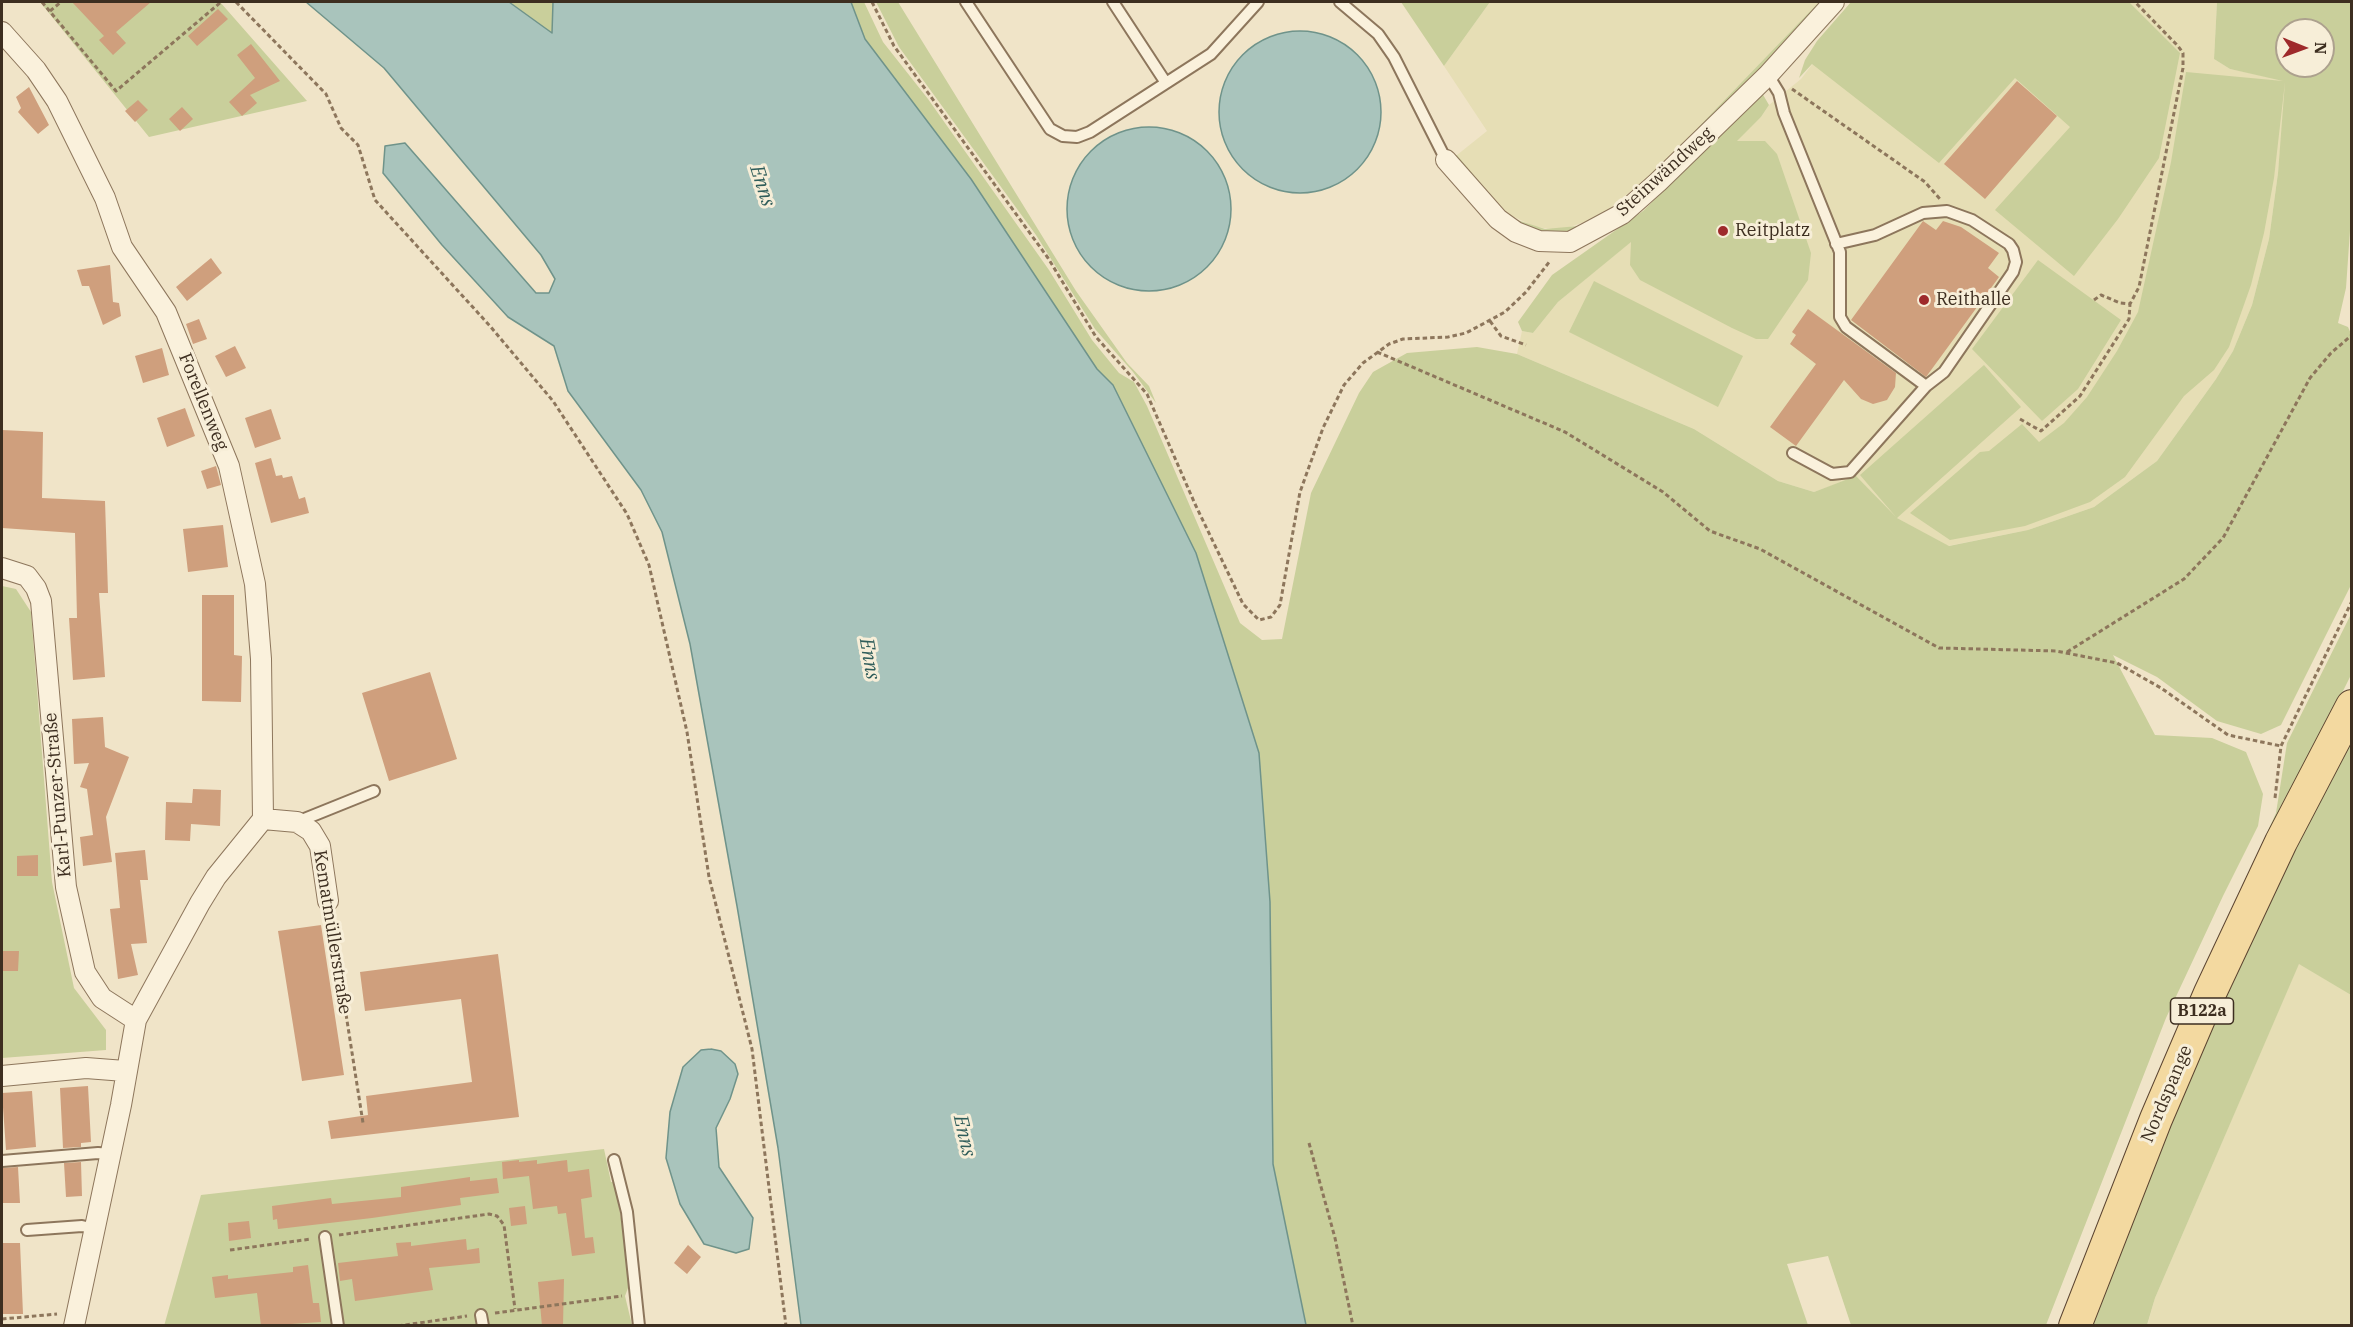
<!DOCTYPE html>
<html>
<head>
<meta charset="utf-8">
<style>
	body { margin:0 }
	#map { position:relative; width:2353px; height:1327px; overflow:hidden; background:#f0e4c8; font-family:"IBM Plex Serif",serif }
	canvas { display:block }
	.frame { position:absolute; inset:0; border:3px solid #3d2e20; pointer-events:none }
	.north { position:absolute; left:2275px; top:18px; width:60px; height:60px; box-sizing:border-box; background:#f7eed8; border:2px solid #ada18e; border-radius:50%; rotate:91deg; font-size:16px; font-weight:700; line-height:24px; text-align:center; color:#3d2e20 }
	.north::after { content:''; display:block; margin:auto; width:21px; height:27px; background:#9e2a2b; clip-path:polygon(50% 0,100% 100%,50% 72%,0 100%) }
</style>
</head>
<body>
<div id="map">
<canvas width="2353" height="1327"></canvas>
<div class="frame"></div>
<div class="north">N</div>
</div>
<script>
const g = document.querySelector('canvas').getContext('2d');
g.lineJoin = 'round';
function fill(path, color) {
  g.fillStyle = color;
  g.fill(path, 'evenodd');
}
function toPath(rows) {
  const path = new Path2D();
  for (const r of rows) {
    if (r.length === 3) {
      path.moveTo(r[0] + r[2], r[1]);
      path.arc(r[0], r[1], r[2], 0, 2 * Math.PI);
      continue;
    }
    path.moveTo(r[0], r[1]);
    for (let i = 2; i < r.length; i += 2) path.lineTo(r[i], r[i + 1]);
  }
  return path;
}
function strokePath(path, color, width, dash) {
  g.strokeStyle = color;
  g.lineWidth = width;
  g.lineCap = dash ? 'butt' : 'round';
  g.setLineDash(dash || []);
  g.stroke(path);
}
function write(font, color, halo, rows, align = 'center') {
  g.font = font + ' "IBM Plex Serif",serif';
  g.lineWidth = 6;
  g.setLineDash([]);
  g.textBaseline = 'middle';
  g.strokeStyle = halo;
  g.fillStyle = color;
  for (const [text, x, y, turn = 0] of rows) {
    g.save();
    g.translate(x, y);
    g.rotate((+turn || 0) * Math.PI / 180);
    g.textAlign = isNaN(turn) ? turn : align;
    if (halo) g.strokeText(text, 0, 0);
    g.fillText(text, 0, 0);
    g.restore();
  }
}
const farmland = toPath([
	[1490,2,1819,2,1658,169,1599,217,1561,230,1535,227,1506,213,1457,155,1487,131,1444,66],
	[1860,2,2217,2,2214,59,2230,69,2283,80,2286,84,2278,173,2269,239,2252,305,2233,351,2216,379,2157,461,2094,507,2028,530,1948,546,1895,517,1856,477,1814,492,1778,481,1694,429,1517,354,1522,331,1533,333,1558,302,1631,241,1761,117,1769,105,1801,79],
	[2299,963,2351,995,2351,1325,2147,1326,2155,1298]
]);
const green = toPath([
	[40,2,220,2,307,101,149,137],
	[509,2,553,2,553,34,535,22],
	[851,2,864,2,883,42,928,99,1049,270,1092,340,1119,373,1134,382,1147,406,1240,623,1262,640,1282,639,1311,493,1359,393,1373,372,1407,353,1477,347,1517,354,1694,429,1778,481,1814,492,1856,476,1896,517,1860,475,1984,365,2021,407,1897,518,1949,546,2028,530,2094,507,2157,461,2216,379,2233,351,2252,305,2269,239,2278,173,2285,82,2274,178,2264,233,2251,285,2229,347,2214,370,2184,396,2125,477,2090,502,2025,526,1950,540,1910,513,1980,452,1989,451,2022,424,2039,442,2064,423,2087,397,2117,351,2138,312,2171,162,2186,72,2283,81,2230,69,2214,59,2217,2,2351,2,2352,202,2346,288,2338,323,2348,327,2352,336,2351,585,2281,725,2261,734,2217,721,2157,677,2113,655,2155,735,2212,738,2246,752,2263,794,2258,826,2223,896,2166,1018,2046,1325,1851,1325,1828,1256,1787,1264,1808,1325,1306,1325,1273,1164,1270,902,1259,753,1196,553,1113,385,1097,369,971,179,865,39],
	[2287,30,2323,30,2323,66,2287,66],
	[876,2,898,2,1076,291,1127,363,1149,386,1156,403,1133,372,1095,329,1036,235,899,47],
	[1401,2,1490,2,1444,66],
	[1819,2,1825,2,1773,59,1625,202,1576,230,1562,233,1538,231,1506,216,1454,156,1457,155,1506,213,1517,220,1545,229,1578,226,1616,205,1658,169],
	[1851,2,2129,2,2180,53,2159,158,2118,219,2074,276,1995,210,2070,127,2015,78,1939,163,1812,64,1799,78,1805,60,1817,41],
	[1762,93,1769,105,1761,117,1737,141,1765,141,1777,154,1811,253,1808,280,1768,339,1756,339,1732,328,1640,280,1630,265,1631,242,1558,302,1533,333,1522,331,1518,322,1552,275,1643,211],
	[2038,260,2121,320,2078,389,2042,421,1972,349],
	[1594,281,1743,356,1718,407,1569,332],
	[2,586,16,589,31,612,52,882,74,988,106,1030,106,1050,2,1058],
	[2351,614,2351,675,2300,777,2064,1325,2059,1326,2175,1034,2276,813,2287,743],
	[2351,731,2351,995,2299,964,2155,1298,2147,1325,2089,1326,2222,996],
	[604,1149,611,1182,615,1182,631,1280,625,1296,632,1325,164,1326,201,1195]
]);
const water = toPath([
	[306,2,509,2,552,33,553,2,851,2,865,39,971,179,1097,369,1113,385,1196,553,1259,753,1270,902,1273,1164,1306,1325,801,1325,778,1148,737,906,690,644,662,532,641,490,568,391,554,346,508,317,442,245,383,173,385,146,405,143,536,293,549,293,555,279,541,255,384,68,306,2],
	[1300,112,81],
	[1149,209,82],
	[711,1049,721,1051,735,1064,738,1074,730,1099,716,1128,719,1167,753,1218,749,1249,736,1253,704,1244,680,1204,666,1158,670,1112,683,1067,701,1050,711,1049]
]);
const building = toPath([
	[72,2,151,2,116,32,126,43,113,55,99,40,104,36],
	[218,9,228,19,197,46,188,36],
	[251,44,280,81,250,95,257,103,242,116,229,102,255,78,237,55],
	[2017,81,2057,116,1985,199,1944,164],
	[29,87,49,125,38,134,18,112,21,108,16,97],
	[138,100,148,110,135,122,125,111],
	[182,107,193,119,180,131,169,119],
	[1923,221,1936,230,1943,221,1961,227,1999,253,1988,268,1999,277,1926,377,1851,320],
	[211,258,222,273,187,301,176,287],
	[110,265,113,302,119,303,121,316,103,325,89,286,82,286,77,270],
	[1808,309,1896,373,1895,387,1887,400,1873,404,1861,399,1844,380,1796,446,1770,427,1816,364,1790,344,1796,335,1792,332],
	[199,319,207,339,193,344,186,324],
	[235,346,246,368,226,377,215,356],
	[162,348,169,375,143,383,135,356],
	[185,408,195,436,167,447,157,418],
	[271,409,281,439,255,448,245,418],
	[2,430,43,432,42,498,105,501,108,593,99,593,105,677,73,680,69,618,77,618,75,533,2,528],
	[271,458,276,476,282,475,283,478,292,476,299,499,305,497,309,513,271,523,255,463],
	[216,466,221,485,207,489,201,471],
	[223,525,228,567,188,572,183,529],
	[202,595,234,595,234,655,242,656,241,702,202,701],
	[430,672,457,759,389,781,362,693],
	[103,717,105,747,129,757,106,817,112,862,83,866,80,837,93,835,87,789,80,787,89,763,74,764,72,719],
	[193,789,221,790,220,826,191,824,190,841,165,840,166,802,192,803],
	[145,850,148,880,140,880,147,943,131,944,138,975,118,979,110,909,120,908,115,853],
	[38,855,38,876,17,876,17,856],
	[321,925,344,1075,302,1081,278,931],
	[2,951,19,951,18,971,2,971],
	[498,954,519,1117,331,1139,328,1121,368,1115,366,1096,472,1082,461,999,365,1011,360,972],
	[88,1086,91,1142,81,1143,81,1147,63,1148,60,1088],
	[32,1091,36,1147,6,1150,2,1093],
	[519,1160,519,1162,537,1160,537,1164,567,1160,568,1172,589,1169,592,1197,581,1199,585,1238,593,1237,595,1253,572,1256,566,1213,558,1214,557,1206,533,1209,529,1176,503,1179,502,1162],
	[81,1162,82,1196,66,1197,64,1163],
	[18,1167,20,1203,2,1203,2,1168],
	[470,1177,470,1181,497,1178,499,1193,460,1198,461,1205,372,1218,278,1229,277,1219,273,1220,272,1206,331,1198,332,1204,401,1197,401,1187],
	[525,1206,527,1224,511,1226,509,1208],
	[249,1221,251,1238,229,1241,228,1223],
	[466,1239,467,1250,479,1248,480,1263,429,1268,433,1290,355,1301,352,1279,340,1281,338,1263,398,1256,396,1243,411,1242,411,1246],
	[2,1243,20,1243,23,1314,2,1314],
	[688,1245,701,1257,687,1274,674,1263],
	[308,1265,313,1303,319,1303,321,1322,261,1326,257,1293,215,1298,212,1277,228,1275,228,1279,293,1272,293,1267],
	[564,1279,563,1326,542,1326,538,1282]
]);
const path = toPath([
	[42,2,116,91,221,2],
	[236,2,326,94,341,128,358,145,375,200,490,326,553,401,627,514,649,565,687,732,709,877,752,1049,786,1326],
	[872,2,894,46,1048,258,1096,337,1147,394,1195,504,1243,604,1259,620,1271,617,1280,605,1300,492,1323,428,1344,385,1363,363,1389,344,1403,339,1448,337,1466,333,1505,312,1526,292,1550,261],
	[50,11,61,2],
	[1792,89,1925,182,1940,199],
	[2094,300,2101,295,2120,303,2130,304,2139,287,2183,68,2183,53,2178,46,2135,2],
	[1490,321,1501,336,1526,345],
	[1377,352,1565,432,1663,492,1710,531,1760,549,1939,648,2056,651,2117,663,2161,688,2228,735,2281,746],
	[2020,419,2041,431,2080,396,2129,319,2130,304],
	[2067,652,2184,579,2223,538,2310,378,2331,353,2352,335],
	[2275,798,2281,746,2352,601],
	[331,918,363,1123],
	[1309,1143,1335,1238,1353,1326],
	[339,1235,489,1214,497,1216,504,1225,515,1309],
	[230,1250,311,1239],
	[495,1313,622,1296],
	[2,1319,57,1314],
	[398,1326,467,1316]
]);
const lane = toPath([
	[966,2,1050,129,1063,136,1077,137,1090,132,1211,54,1258,2],
	[1113,2,1166,83],
	[1340,2,1378,34,1394,57,1446,160],
	[1768,75,1779,93,1784,113,1840,252,1840,317,1846,327,1926,386],
	[1793,453,1832,474,1850,472,1926,386,1944,372,2013,272,2016,262,2013,250,2009,244,1972,220,1947,211,1923,213,1875,235,1836,244],
	[297,822,374,791],
	[614,1160,627,1212,639,1326],
	[2,1161,98,1153,111,1154],
	[27,1230,82,1226,95,1229],
	[325,1237,338,1326],
	[481,1315,483,1326]
]);
const street = toPath([
	[2,32,36,70,57,101,105,198,122,247,166,312,229,466,255,584,261,659,263,819],
	[1446,160,1498,219,1516,232,1539,241,1570,242,1622,214,1658,182,1768,75,1834,2],
	[2,568,27,576,36,588,41,601,66,887,85,972,102,998,136,1020],
	[263,819,297,822,311,831,320,846,328,901],
	[2,1076,86,1068,125,1071],
	[74,1326,121,1105,136,1020,200,903,216,877,263,819]
]);
const primary = toPath([
	[2075,1326,2156,1119,2210,993,2281,842,2352,706]
]);
const markers = [
	[1723,231,6,"#9e2a2b"],
	[1924,300,6,"#9e2a2b"]
];
const shields = [
	[2202,1011,63]
];
const shieldNames = [
	["B122a",2202,1011]
];
const streetNames = [
	["Steinwändweg",1665,172,-42],
	["Forellenweg",203,402,68],
	["Karl-Punzer-Straße",58,795,-95],
	["Kematmüllerstraße",332,932,81],
	["Nordspange",2167,1094,-67]
];
const poiNames = [
	["Reitplatz",1735,231],
	["Reithalle",1936,300]
];
const waterNames = [
	["Enns",762,186,72],
	["Enns",869,659,80],
	["Enns",964,1136,77]
];
fill(farmland, '#e6deb5');
fill(green, '#c9cf9b');
fill(water, '#a9c4bc');
strokePath(water, '#6f938a', 1.5);
fill(building, '#cf9f7d');
strokePath(lane, '#8d765c', 14);
strokePath(street, '#8d765c', 22);
strokePath(primary, '#5b4430', 34);
strokePath(path, '#8d765c', 3, [4.5, 3]);
strokePath(lane, '#faf1dc', 10);
strokePath(street, '#faf1dc', 20);
strokePath(primary, '#f3d9a0', 32);
for (const [x, y, r, color] of markers) {
  const dot = new Path2D();
  dot.arc(x, y, r, 0, 2 * Math.PI);
  g.fillStyle = color;
  g.fill(dot);
  strokePath(dot, '#f7eed8', 2);
}
for (const [x, y, w] of shields) {
  const box = new Path2D();
  box.roundRect(x - w / 2, y - 13, w, 26, 4.5);
  g.fillStyle = '#f7eed8';
  g.fill(box);
  strokePath(box, '#3d2e20', 1.5);
}
write('bold 16px', '#3d2e20', null, shieldNames);
write('18px', '#3d2e20', '#f7eed8', streetNames);
write('18px', '#3d2e20', '#f7eed8', poiNames, 'left');
write('italic 20px', '#2f5d5a', '#f7eed8', waterNames);
</script>
</body>
</html>
